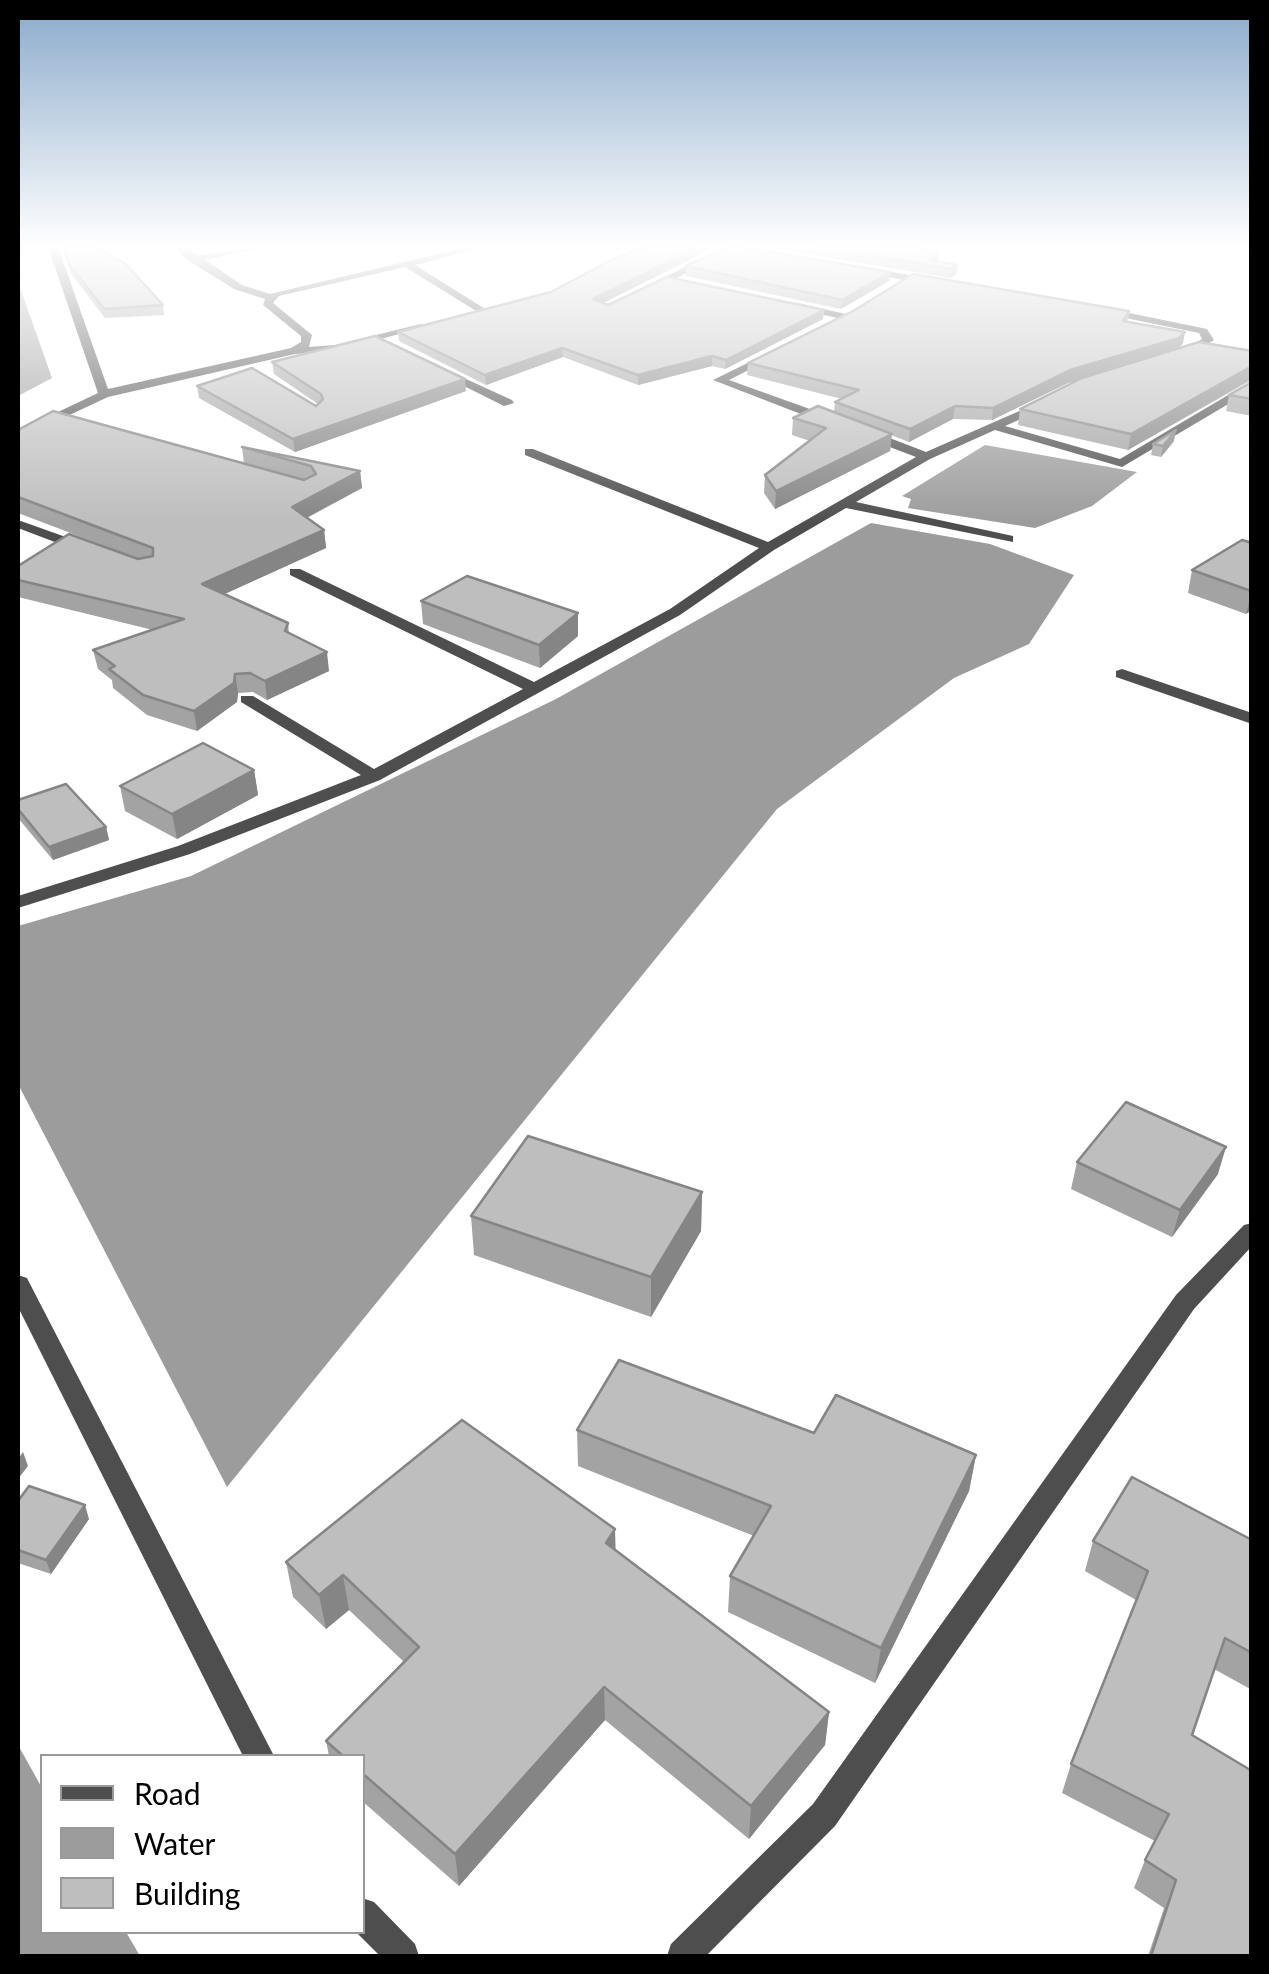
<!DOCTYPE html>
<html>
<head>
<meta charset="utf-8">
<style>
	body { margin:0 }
	#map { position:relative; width:1269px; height:1974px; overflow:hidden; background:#fff; font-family:Lato,sans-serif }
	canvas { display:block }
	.frame { position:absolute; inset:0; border:20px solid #000; pointer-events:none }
	.legend { position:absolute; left:40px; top:1754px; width:325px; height:180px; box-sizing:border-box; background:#fff; border:2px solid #999; margin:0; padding:12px 18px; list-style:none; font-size:30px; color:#000 }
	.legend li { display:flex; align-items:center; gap:20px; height:50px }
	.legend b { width:50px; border:2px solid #999 }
</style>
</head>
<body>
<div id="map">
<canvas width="1269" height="1974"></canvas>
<div class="frame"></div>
<ul class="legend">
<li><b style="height:12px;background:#4e4e4e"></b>Road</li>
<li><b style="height:28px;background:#9c9c9c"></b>Water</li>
<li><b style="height:28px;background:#bebebe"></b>Building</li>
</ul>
</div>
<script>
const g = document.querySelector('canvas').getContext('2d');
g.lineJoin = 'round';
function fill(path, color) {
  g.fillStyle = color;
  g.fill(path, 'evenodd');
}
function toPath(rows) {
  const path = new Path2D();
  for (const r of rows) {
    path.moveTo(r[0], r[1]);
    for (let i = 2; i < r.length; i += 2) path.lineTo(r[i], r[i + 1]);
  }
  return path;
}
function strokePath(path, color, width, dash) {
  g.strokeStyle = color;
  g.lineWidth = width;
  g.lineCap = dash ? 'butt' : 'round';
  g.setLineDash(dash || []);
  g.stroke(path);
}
const water = toPath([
	[18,282,52,378,18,396],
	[985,445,1137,472,1092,506,1035,528,908,508,911,499,902,496],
	[871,523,990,544,1074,575,1029,644,954,678,777,809,227,1487,18,1084,18,926,191,876,556,699],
	[18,1745,42,1788,42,1932,126,1932,140,1956,18,1956]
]);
const minor = toPath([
	[48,247,58,247,108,389,291,348,301,342,301,336,263,305,265,299,234,289,189,261,174,247,185,247,198,255,264,247,205,260,242,285,270,294,467,247,484,247,415,265,490,312,481,314,405,267,279,296,273,303,312,335,309,347,335,345,421,324,426,327,335,351,295,354,108,397,18,439,18,431,98,393,48,247],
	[709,255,713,260,654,289,645,287,709,255],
	[863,267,933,279,938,282,933,285,859,272,863,267],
	[798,303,850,315,851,317,846,320,794,308,794,304,798,303],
	[1105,308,1207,329,1214,340,1186,358,1178,358,1178,354,1202,339,1199,333,1101,313,1100,311,1105,308],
	[768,353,778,355,729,380,832,417,832,423,824,423,713,380,768,353],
	[444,369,512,400,514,403,504,406,440,374,438,372,444,369],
	[1252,384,1252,390,1122,467,995,430,930,459,856,502,1013,536,1013,542,846,508,774,550,680,615,380,780,190,854,18,908,18,896,178,846,361,775,241,702,241,696,253,696,374,769,523,689,290,575,290,569,300,569,534,682,670,609,759,548,525,455,525,449,533,449,768,542,916,457,861,436,861,430,869,430,926,452,1042,401,1046,402,1046,408,1005,426,1120,459,1245,385,1252,384],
	[18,520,91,546,93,549,81,552,18,528,18,520],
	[1122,669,1252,713,1252,724,1116,677,1116,671,1122,669],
	[1252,1223,1252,1246,1194,1309,835,1826,706,1956,667,1956,671,1944,813,1804,1176,1295,1244,1225,1252,1223]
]);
const tertiary = toPath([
	[18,1275,27,1278,30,1284,274,1756,243,1756,18,1307,18,1275],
	[362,1898,374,1902,415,1944,419,1956,380,1956,356,1932,362,1932,362,1898]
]);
const wall = toPath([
	[61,247,93,247,163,305,164,315,105,318,72,275],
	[645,247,715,247,603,303,608,305,824,310,823,319,725,369,712,366,638,385,563,357,486,385,399,341,398,332,551,292],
	[766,247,913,247,939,259,937,261,957,265,956,274,950,278],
	[686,266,890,272,889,281,841,309,686,276],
	[1129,311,1128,322,1183,343,1178,349,1252,351,1252,380,1128,450,1018,425,1020,409,1080,379,1068,383,992,420,953,419,909,442,891,435,890,451,775,509,764,493,765,475,810,441,792,435,793,418,834,412,835,402,842,399,747,375,748,363],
	[272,362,466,391,295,452,199,398,197,386,316,406,318,404,274,374],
	[1252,382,1252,416,1226,411,1229,395],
	[18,430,244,464,242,447,360,471,362,488,307,518,324,530,326,548,224,594,288,623,289,633,329,671,267,700,253,692,238,693,237,702,197,731,147,715,113,688,112,680,98,669,93,650,153,630,18,597,18,566,139,559,18,513],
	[1174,441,1161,457,1151,455,1153,444],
	[1252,543,1252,610,1246,614,1188,593,1192,570],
	[421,601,578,636,540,668,423,624],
	[254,770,258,795,177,839,125,811,120,786],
	[18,800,106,827,109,840,53,860,18,818],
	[1077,1162,1218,1174,1172,1237,1071,1189],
	[702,1192,701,1231,651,1317,474,1255,471,1216],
	[577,1430,814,1433,976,1455,969,1491,875,1683,728,1612,730,1576,754,1536,578,1466],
	[18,1501,89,1519,51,1574,18,1563],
	[615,1529,615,1549,829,1712,825,1745,749,1839,605,1720,459,1886,362,1801,362,1756,329,1756,326,1741,404,1662,349,1610,326,1629,293,1597,286,1562],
	[1252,1540,1252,1690,1214,1669,1192,1735,1252,1956,1148,1956,1164,1908,1134,1888,1145,1860,1155,1841,1062,1793,1071,1764,1136,1600,1085,1571,1093,1541]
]);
const shadedWall = toPath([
	[698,247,715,247,593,308,593,299],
	[940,250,939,259,932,266,929,260],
	[957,265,956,274,950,278,951,269],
	[890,272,889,281,841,309,842,300],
	[824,310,823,319,725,369,726,360],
	[1185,332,1183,343,1177,350,1068,383,992,420,993,408,1070,370],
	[562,348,563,357,486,385,485,375],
	[712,356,712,366,638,385,638,375],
	[1252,366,1251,379,1128,450,1131,434],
	[465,379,466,391,295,452,293,439],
	[955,406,953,419,909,442,910,429],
	[1176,430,1174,441,1161,457,1163,446],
	[892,434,890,451,775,509,776,491],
	[360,471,362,488,294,524,292,507],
	[324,530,326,548,205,603,202,584],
	[1252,591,1252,610,1246,614],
	[578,613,578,636,540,668,539,645],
	[327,652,329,671,267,700,265,681],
	[235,674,238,693,237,702,197,731,194,711],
	[254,770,258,795,177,839,172,814],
	[106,827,109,840,53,860,49,847],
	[1226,1147,1218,1174,1172,1237,1180,1210],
	[702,1192,701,1231,651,1317,651,1277],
	[23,1452,28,1466,18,1479,18,1459],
	[976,1455,969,1491,875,1683,881,1648],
	[85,1505,89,1519,51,1574,46,1560],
	[615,1529,616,1563,606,1543],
	[343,1575,349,1610,326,1629,319,1595],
	[604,1687,605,1720,459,1886,455,1854],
	[829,1712,825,1745,749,1839,751,1806]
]);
const building = toPath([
	[63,247,93,247,125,263,163,305,104,309,70,265,63,247],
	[645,247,698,247,593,299,608,305,667,277,824,310,726,360,712,356,638,375,562,348,485,375,398,332,551,292,613,259,645,247],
	[727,247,741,247,890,272,842,300,686,266,727,247],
	[819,247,913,247,940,250,929,260,957,265,951,269,819,247],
	[913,274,1129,311,1123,321,1185,332,1179,338,1070,370,993,408,955,406,910,429,835,402,859,390,748,363,853,311,913,274],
	[375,336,465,379,293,439,197,386,252,368,316,406,323,399,321,394,272,362,375,336],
	[1199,342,1252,351,1252,366,1131,434,1020,409,1082,378,1199,342],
	[1252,382,1252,399,1229,395,1252,382],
	[818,406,892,434,776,491,765,475,826,428,793,418,818,406],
	[53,411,304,480,316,474,311,466,242,447,360,471,292,507,324,530,202,584,288,623,285,631,327,652,265,681,250,673,235,674,234,683,194,711,143,695,109,669,115,666,93,650,184,619,18,580,18,566,69,534,138,559,153,556,153,548,18,497,18,430,53,411],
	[1176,430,1163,446,1153,444,1176,430],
	[1242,540,1252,543,1251,591,1192,570,1242,540],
	[467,576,578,613,539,645,421,601,467,576],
	[203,743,254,770,172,814,120,786,203,743],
	[66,784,106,827,49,847,18,809,18,800,66,784],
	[1126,1102,1226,1147,1180,1210,1077,1162,1126,1102],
	[528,1136,702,1192,651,1277,471,1216,528,1136],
	[619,1360,814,1433,836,1395,976,1455,881,1648,730,1576,771,1506,577,1430,619,1360],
	[462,1420,615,1529,606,1543,829,1712,751,1806,604,1687,455,1854,362,1773,362,1756,343,1756,326,1741,419,1647,343,1575,319,1595,286,1562,462,1420],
	[1132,1477,1252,1540,1252,1653,1225,1638,1192,1735,1252,1771,1252,1956,1151,1956,1176,1880,1145,1860,1169,1814,1071,1764,1148,1571,1093,1541,1132,1477],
	[29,1486,85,1505,46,1560,18,1550,18,1501,29,1486]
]);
fill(water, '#9c9c9c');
fill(minor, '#4e4e4e');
fill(tertiary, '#4e4e4e');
fill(wall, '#a3a3a3');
fill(shadedWall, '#858585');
fill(building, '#bebebe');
strokePath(building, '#858585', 2.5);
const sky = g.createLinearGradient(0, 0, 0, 523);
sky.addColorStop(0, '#89aaca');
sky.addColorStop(0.47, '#fff');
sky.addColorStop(1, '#ffffff00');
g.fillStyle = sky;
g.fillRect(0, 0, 1269, 523);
</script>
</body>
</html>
